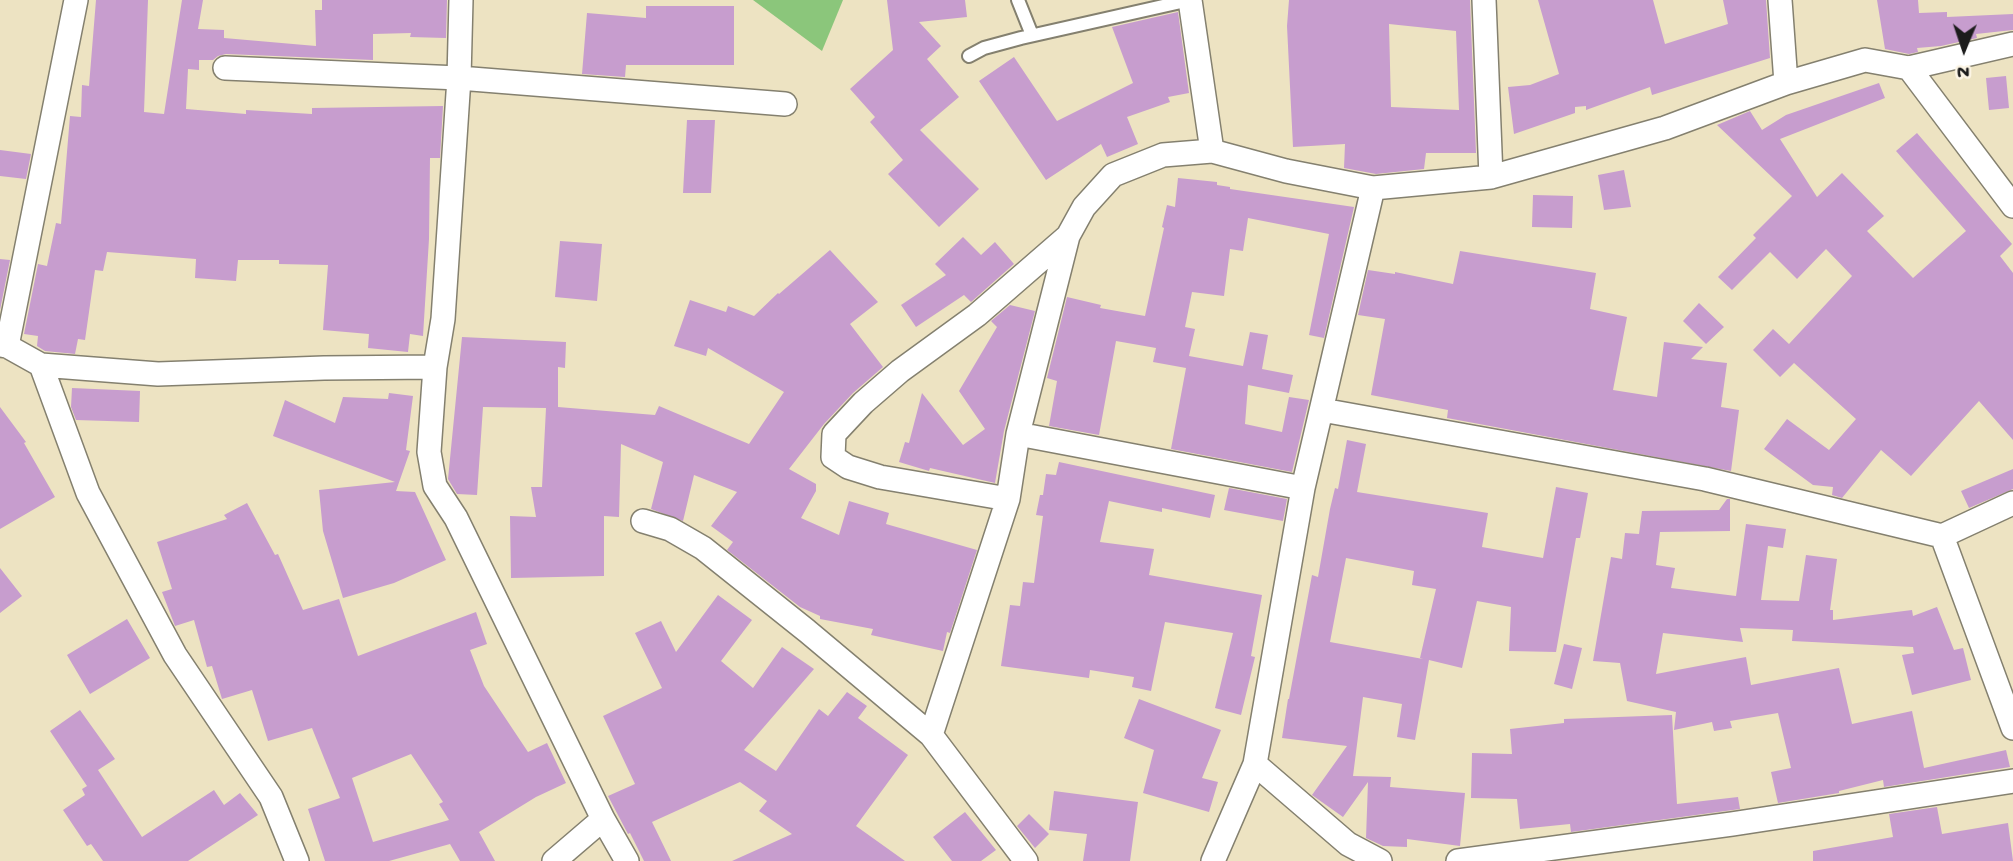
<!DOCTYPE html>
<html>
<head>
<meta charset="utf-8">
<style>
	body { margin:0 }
	#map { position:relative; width:2013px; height:861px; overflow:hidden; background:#ede3c2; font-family:"Gochi Hand",sans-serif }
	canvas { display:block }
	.north { position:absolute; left:1929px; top:14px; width:70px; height:70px; -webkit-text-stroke:5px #fcf5e5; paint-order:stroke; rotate:182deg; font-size:19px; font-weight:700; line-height:28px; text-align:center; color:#1c1c1c }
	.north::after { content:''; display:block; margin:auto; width:24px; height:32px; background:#1c1c1c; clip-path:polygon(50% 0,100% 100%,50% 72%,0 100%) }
</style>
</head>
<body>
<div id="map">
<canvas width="2013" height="861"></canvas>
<div class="north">N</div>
</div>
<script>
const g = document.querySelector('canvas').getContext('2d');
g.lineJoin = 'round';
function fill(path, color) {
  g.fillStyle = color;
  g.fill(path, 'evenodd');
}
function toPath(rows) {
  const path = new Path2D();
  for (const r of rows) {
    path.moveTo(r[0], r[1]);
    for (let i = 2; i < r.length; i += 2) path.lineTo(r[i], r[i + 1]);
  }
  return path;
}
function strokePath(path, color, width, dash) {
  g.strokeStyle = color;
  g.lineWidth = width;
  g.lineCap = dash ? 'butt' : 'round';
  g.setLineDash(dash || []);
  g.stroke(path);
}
const green = toPath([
	[753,0,843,0,822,51]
]);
const building = toPath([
	[96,0,148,0,144,112,164,114,182,0,203,0,198,29,224,30,224,38,316,46,315,10,322,10,322,0,447,0,446,38,410,37,411,33,373,34,373,60,226,54,218,56,213,60,199,60,199,70,188,69,186,109,246,114,246,110,312,114,312,108,443,106,440,158,430,158,429,239,423,336,410,334,408,352,368,348,369,334,323,330,328,265,279,264,279,260,238,260,236,281,195,278,196,259,107,252,103,271,95,270,85,340,78,339,75,354,45,351,37,346,38,336,24,334,38,264,47,266,56,223,61,224,70,116,81,117,82,85,89,86],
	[887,0,965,0,967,17,919,22,941,46,927,59,959,97,920,130,979,189,939,227,888,174,903,160,870,122,875,117,850,89,893,50],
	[1289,0,1470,0,1476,153,1426,153,1424,169,1376,174,1344,168,1345,144,1293,147,1287,26],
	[1389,24,1456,31,1459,110,1391,107],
	[1538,0,1653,0,1665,44,1728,24,1723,0,1766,0,1770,58,1652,95,1650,87,1586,110,1586,106,1575,107,1575,113,1514,134,1508,87,1530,85,1559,74],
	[1877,0,1918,0,1919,13,1947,12,1947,17,2013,14,2013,30,1976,34,1977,38,1941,46,1917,48,1918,52,1909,54,1885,49],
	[646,6,734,6,734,65,626,65,625,77,582,74,587,13,646,18],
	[1178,12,1189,93,1168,97,1170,102,1127,117,1138,144,1107,157,1101,144,1046,180,979,81,1014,57,1057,121,1133,83,1112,27],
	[2006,76,2009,108,1989,110,1986,78],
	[1879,83,1885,98,1780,139,1817,197,1842,173,1884,216,1867,231,1913,278,1966,231,1896,151,1917,133,2012,244,2000,256,2013,273,2013,440,1979,401,1911,476,1881,450,1842,498,1832,495,1833,487,1813,485,1764,449,1787,419,1829,450,1856,419,1794,363,1780,377,1753,350,1773,329,1789,344,1852,276,1826,249,1797,279,1770,252,1732,290,1718,277,1756,238,1753,235,1792,196,1717,125,1750,111,1762,130,1786,115],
	[687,120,715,120,711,193,683,193],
	[0,150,31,154,26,179,0,176],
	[1624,170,1631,207,1604,210,1598,175],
	[1178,178,1217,182,1217,185,1230,187,1230,189,1354,207,1324,338,1309,335,1329,234,1248,218,1243,251,1230,249,1224,296,1192,292,1185,327,1195,329,1189,356,1243,366,1250,332,1268,335,1262,369,1293,375,1289,393,1248,385,1245,424,1282,432,1289,397,1309,400,1292,472,1171,449,1186,368,1153,362,1156,348,1116,341,1099,435,1049,426,1057,381,1047,378,1067,297,1101,305,1100,308,1145,316,1164,228,1162,227,1167,205,1175,207],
	[1533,195,1573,196,1572,228,1532,227],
	[963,237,981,255,995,242,1014,264,971,302,964,295,916,327,901,305,946,275,935,264],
	[560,241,602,244,597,301,555,297],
	[830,250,878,302,850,324,883,367,853,393,824,424,789,469,816,484,816,491,801,518,839,535,849,501,889,513,886,524,977,550,950,633,947,632,943,651,871,635,873,629,820,619,820,616,800,607,727,550,733,542,711,526,737,492,694,475,683,521,651,509,663,462,621,444,619,517,604,516,604,576,511,578,510,516,536,517,531,487,542,487,546,408,483,407,477,495,457,494,448,479,462,337,566,342,565,368,558,367,558,407,655,415,659,406,749,444,784,392,708,348,706,356,674,346,690,300,726,312,728,306,754,316,778,293,779,294],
	[1460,251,1596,273,1590,309,1627,317,1613,390,1657,397,1664,342,1703,347,1691,359,1727,363,1721,407,1739,410,1731,471,1447,418,1448,410,1371,395,1385,319,1358,315,1368,270,1395,274,1395,272,1453,284],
	[0,259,10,260,0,310],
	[1699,303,1724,327,1706,344,1683,321],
	[1010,305,1035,311,1004,431,995,483,930,468,929,471,899,462,905,442,909,443,922,393,963,445,985,429,959,391,997,327,991,321],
	[72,388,140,391,139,422,76,420,71,407],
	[389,393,413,396,406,450,410,451,396,491,415,492,446,560,394,583,343,598,323,531,319,490,395,482,273,436,285,400,335,423,343,397,388,399],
	[0,407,26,442,24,443,55,497,0,529],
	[1347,440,1366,444,1357,492,1488,513,1482,547,1543,558,1556,487,1588,493,1580,538,1576,538,1556,652,1509,651,1511,607,1477,601,1462,668,1429,660,1415,740,1397,737,1402,704,1363,697,1353,776,1391,777,1390,787,1465,793,1460,846,1407,839,1407,847,1383,846,1366,838,1368,782,1343,817,1312,795,1347,746,1282,738,1288,699,1289,699,1312,575,1318,577,1330,509,1335,488,1338,489],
	[1346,558,1414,571,1412,585,1436,589,1420,658,1423,659,1330,642],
	[1059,462,1215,495,1210,518,1162,508,1162,512,1109,501,1100,542,1154,549,1149,575,1262,595,1251,656,1255,657,1241,715,1215,708,1233,633,1165,622,1151,691,1132,687,1134,677,1090,670,1089,678,1001,666,1010,605,1020,606,1023,582,1034,583,1043,516,1036,515,1040,495,1043,495,1046,474,1056,475],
	[2013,469,2013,489,1969,508,1961,491],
	[1229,488,1287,499,1283,521,1224,510],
	[1727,499,1730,499,1730,531,1660,532,1656,565,1675,568,1671,588,1736,596,1746,524,1786,529,1783,548,1768,546,1761,600,1799,601,1806,555,1837,559,1830,610,1833,610,1833,620,1912,610,1913,616,1937,607,1954,650,1963,648,1971,680,1912,695,1902,655,1914,653,1913,647,1792,641,1793,630,1740,628,1743,642,1663,633,1656,674,1746,657,1751,685,1839,668,1852,724,1912,711,1924,768,2006,750,2010,767,1884,787,1883,780,1839,791,1839,793,1778,803,1771,772,1791,768,1778,713,1730,721,1732,728,1714,731,1712,722,1674,730,1676,712,1627,701,1620,663,1593,661,1611,557,1622,559,1625,533,1639,534,1642,511,1719,510],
	[247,503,275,555,278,554,303,610,339,599,358,656,476,612,487,644,470,650,484,686,528,752,547,743,566,783,536,797,479,832,495,861,460,861,450,844,389,861,325,861,308,809,340,798,312,728,268,741,252,690,222,699,212,666,207,667,194,620,175,626,162,592,172,589,157,542,227,519,224,515],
	[411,754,443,802,439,804,449,820,373,842,352,778],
	[0,568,22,596,0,613],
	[718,595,752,620,721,661,753,688,782,647,814,669,744,750,776,771,819,709,828,716,847,692,867,706,858,718,908,755,856,826,905,861,732,861,792,834,759,811,767,801,740,782,652,822,671,861,644,861,630,833,628,834,608,796,635,784,603,716,662,688,635,633,661,621,676,652],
	[127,619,150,658,90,694,67,655],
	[1564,644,1582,648,1572,689,1554,684],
	[1139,699,1221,730,1202,778,1218,782,1209,812,1143,793,1154,750,1124,738],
	[80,710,115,759,98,770,142,837,214,790,224,805,240,793,258,815,188,861,103,861,91,844,87,846,63,810,85,795,82,789,87,786,50,731],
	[1672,715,1677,804,1738,797,1740,809,1571,832,1570,824,1520,829,1517,799,1471,798,1472,753,1512,754,1510,729,1564,723,1564,719],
	[1054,791,1138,802,1130,861,1083,861,1087,834,1049,830],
	[1937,807,1942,834,2008,823,2013,861,1813,861,1813,851,1893,837,1889,814],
	[965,812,996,850,981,861,952,861,933,837],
	[1029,814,1049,834,1035,848,1017,826]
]);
const service = toPath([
	[1018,0,1032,35],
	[969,56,984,48,1021,38,1190,0]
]);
const minor = toPath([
	[461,0,459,78,443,319,435,367,429,452,435,486,456,518,603,819,627,861],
	[1190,0,1212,151],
	[1484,0,1491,177],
	[1780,0,1786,83],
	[225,68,459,78,785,104],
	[1909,68,2013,206],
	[0,345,7,346,41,365,158,374,324,368,435,367],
	[7,346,76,0],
	[41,365,88,493,175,655,271,797,297,861],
	[1322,410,1705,479,1942,536,2013,503],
	[1018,434,1303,488],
	[1008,499,880,477,848,467,833,457,834,434,863,403,900,371,977,315,1068,236,1084,207,1113,175,1163,155,1212,151,1286,171,1373,188,1491,177,1665,128,1786,83,1865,60,1909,68,2013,44],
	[643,521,670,529,703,548,807,631,931,735,1026,861],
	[1942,536,2013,728],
	[931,735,1008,499,1018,434,1068,236],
	[1255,764,1348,844,1380,861],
	[554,861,603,819],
	[1213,861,1255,764,1303,488,1373,188],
	[1458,861,1732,824,2013,781]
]);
fill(green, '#8bc67b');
fill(building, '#c79dce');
strokePath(service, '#84806f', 16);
strokePath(minor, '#84806f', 26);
strokePath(service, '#fff', 12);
strokePath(minor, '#fff', 23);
</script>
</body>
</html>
